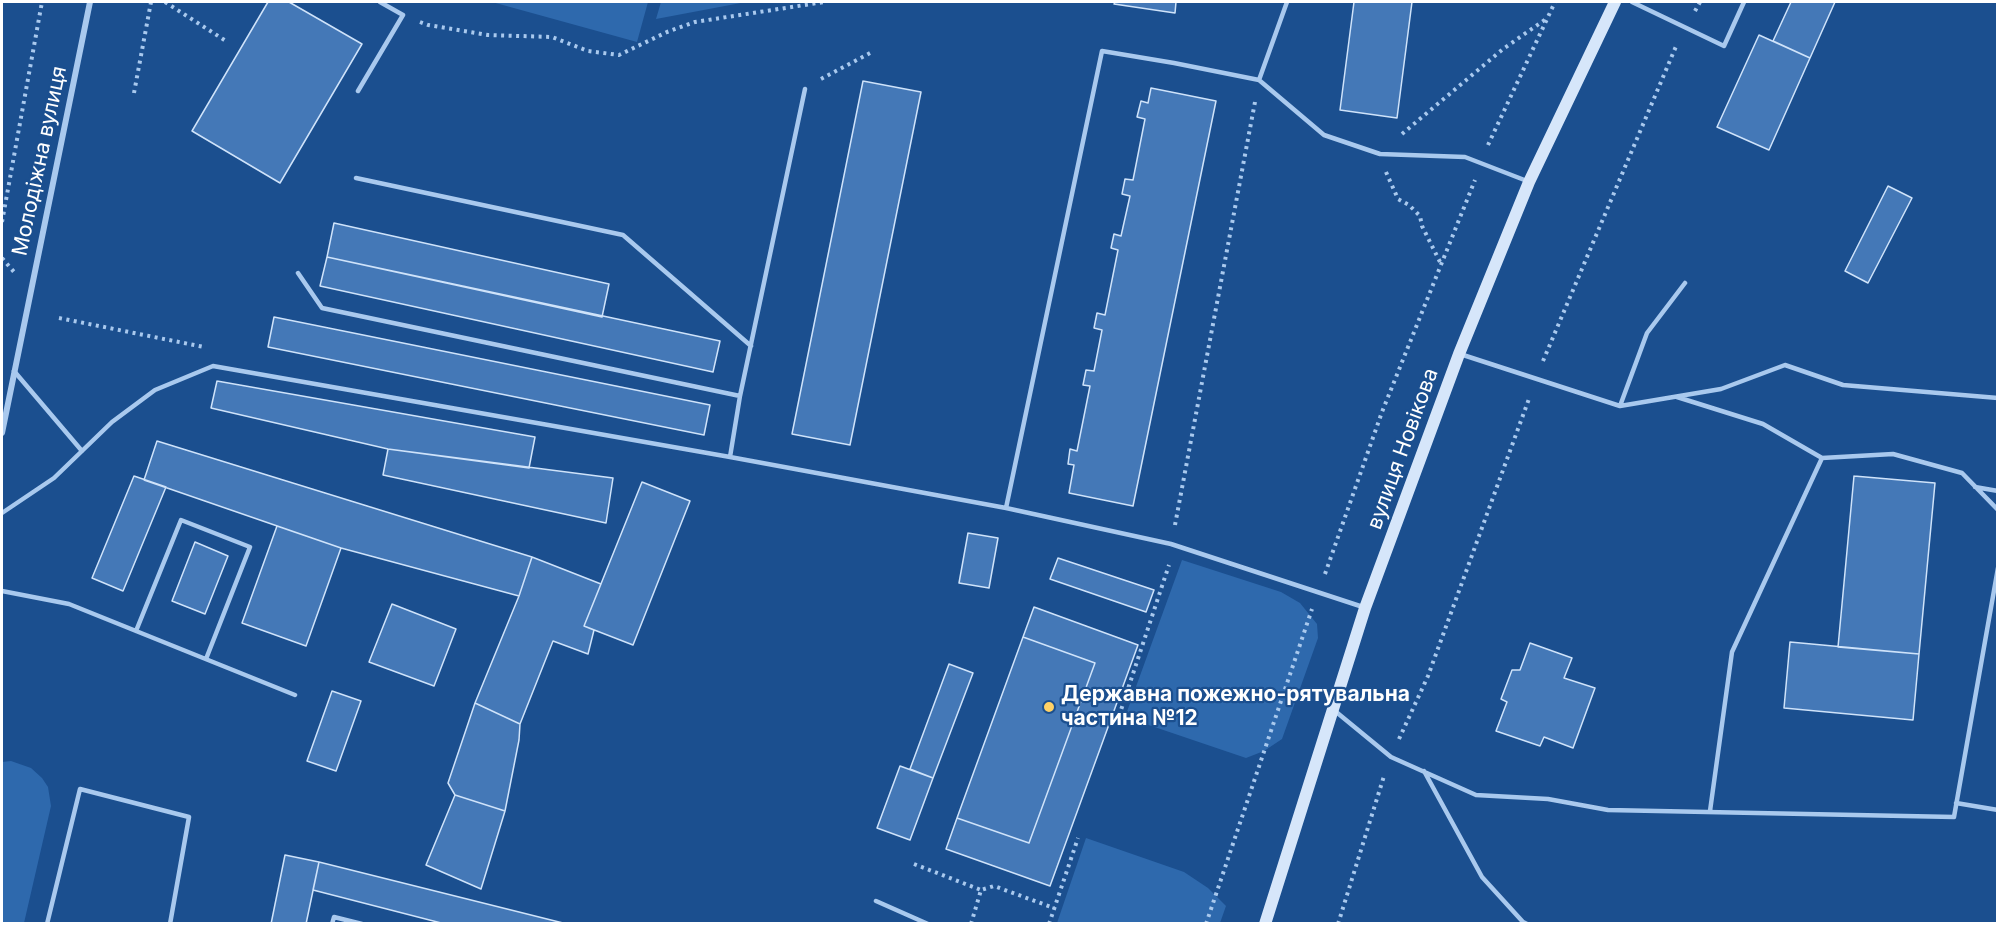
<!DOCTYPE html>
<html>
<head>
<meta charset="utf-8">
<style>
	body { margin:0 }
	#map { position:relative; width:1999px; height:925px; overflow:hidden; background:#1b4f8f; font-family:Inter,sans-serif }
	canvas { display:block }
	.frame { position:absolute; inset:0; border:3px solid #fff; pointer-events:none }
</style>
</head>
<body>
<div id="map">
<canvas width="1999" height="925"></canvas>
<div class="frame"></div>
</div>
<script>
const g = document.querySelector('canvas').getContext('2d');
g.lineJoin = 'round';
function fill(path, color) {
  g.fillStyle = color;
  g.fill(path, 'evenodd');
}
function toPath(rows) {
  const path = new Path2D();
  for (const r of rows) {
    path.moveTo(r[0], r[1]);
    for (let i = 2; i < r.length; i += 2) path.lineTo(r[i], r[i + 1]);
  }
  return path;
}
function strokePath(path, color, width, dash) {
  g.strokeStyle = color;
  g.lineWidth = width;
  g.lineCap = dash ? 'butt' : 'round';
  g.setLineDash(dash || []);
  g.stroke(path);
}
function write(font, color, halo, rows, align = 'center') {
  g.font = font + ' Inter,sans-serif';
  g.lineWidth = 4.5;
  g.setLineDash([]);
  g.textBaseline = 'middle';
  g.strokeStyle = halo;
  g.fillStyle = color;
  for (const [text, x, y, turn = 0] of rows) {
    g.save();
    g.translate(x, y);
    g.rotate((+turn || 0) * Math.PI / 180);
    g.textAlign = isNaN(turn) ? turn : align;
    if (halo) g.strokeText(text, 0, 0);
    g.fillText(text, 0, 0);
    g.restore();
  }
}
const green = toPath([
	[492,2,648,2,637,42],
	[661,2,746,2,656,19],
	[1182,560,1281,592,1300,603,1317,624,1318,638,1282,739,1264,751,1246,758,1125,717],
	[11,761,31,768,42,778,48,787,51,806,24,923,2,923,2,762],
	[1086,838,1184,872,1208,888,1226,906,1220,923,1057,923]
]);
const building = toPath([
	[268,2,289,2,362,44,280,183,192,131,268,2],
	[1115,2,1176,2,1175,13,1114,4,1115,2],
	[1354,2,1412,2,1397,118,1340,110,1354,2],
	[1791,2,1835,2,1810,58,1773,41,1791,2],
	[1759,35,1810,58,1769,150,1717,127,1759,35],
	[863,81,921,92,850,445,792,434,863,81],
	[1151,88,1216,101,1133,506,1069,493,1074,465,1068,464,1070,449,1077,451,1090,386,1083,385,1086,370,1094,371,1102,330,1094,328,1097,313,1105,315,1118,250,1111,248,1114,234,1121,236,1130,196,1122,194,1125,179,1133,180,1145,119,1137,117,1141,101,1148,103,1151,88],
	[1888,186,1912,198,1868,283,1845,271,1888,186],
	[334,223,609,284,602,317,327,257,334,223],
	[327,257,720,341,713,372,320,286,327,257],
	[274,317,710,405,704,435,268,347,274,317],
	[217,381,535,437,529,468,388,449,211,408,217,381],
	[157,441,532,557,519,596,341,548,144,480,157,441],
	[388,449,613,478,606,523,383,475,388,449],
	[134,476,166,487,123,591,92,578,134,476],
	[1854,476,1935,483,1919,654,1838,647,1854,476],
	[642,482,690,501,633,645,584,626,642,482],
	[277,526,341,548,306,646,242,623,277,526],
	[968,533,998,538,989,588,959,583,968,533],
	[195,542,228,556,205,614,172,601,195,542],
	[532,557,601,584,584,626,594,630,588,654,553,641,520,724,475,703,519,596,532,557],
	[1058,558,1154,590,1146,612,1050,579,1058,558],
	[392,604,456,629,434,686,369,662,392,604],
	[1034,607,1138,645,1050,886,946,849,957,818,1029,843,1095,663,1023,637,1034,607],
	[1023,637,1095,663,1029,843,957,818,1023,637],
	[1790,642,1919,654,1913,720,1784,708,1790,642],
	[1530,643,1572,658,1564,678,1595,688,1573,748,1544,737,1540,746,1496,731,1507,702,1501,699,1512,670,1520,670,1530,643],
	[949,664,973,673,933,778,910,769,949,664],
	[332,691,361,701,336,771,307,761,332,691],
	[475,703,520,724,519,740,505,811,455,795,448,783,475,703],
	[900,766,933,778,910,840,877,828,900,766],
	[455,795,505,811,481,889,426,865,455,795],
	[285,855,319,862,306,924,271,924,285,855],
	[319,862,567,924,445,924,313,890,319,862]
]);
const path = toPath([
	[165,2,226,41],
	[1695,11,1700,2],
	[420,22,428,25,488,35,552,37,588,51,619,55,667,32,695,22,824,2],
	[821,79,870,53],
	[134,93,151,2],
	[1402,134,1503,49,1546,19],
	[1488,145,1555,2],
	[1386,172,1398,199,1409,205,1420,216,1422,226,1441,264],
	[2,222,42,2],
	[2,258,14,272],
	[59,318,204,347],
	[1543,361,1677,44],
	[1175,525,1255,102],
	[1325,574,1382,412,1475,180],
	[1119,716,1169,565],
	[1399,739,1428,676,1530,396],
	[914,864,981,890],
	[971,924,981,890,994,886,1054,908],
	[1049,924,1078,838],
	[1206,924,1312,609],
	[1338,924,1384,776]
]);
const service = toPath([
	[1632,2,1724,46,1744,2],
	[1259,80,1287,2],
	[358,91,403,15,380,2],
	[356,178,623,235,751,346],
	[298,273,322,308,740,396],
	[1460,354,1620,406,1721,389,1785,365,1843,385,1998,398],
	[14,371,82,451],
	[1677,397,1763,424,1822,458,1893,454,1962,473,1998,510],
	[1620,406,1647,333,1685,283],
	[730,457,740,396,805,89],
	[1975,487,1998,491],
	[1006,508,1102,51,1174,63,1259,80,1324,135,1380,154,1465,157,1527,181],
	[2,513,54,478,112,422,155,390,213,366,730,457,1006,508,1171,544,1363,607],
	[2,591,69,604,295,695],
	[136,631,181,520,250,547,206,659],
	[1335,711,1391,757,1476,795,1548,799,1608,810,1954,817,1998,568],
	[1424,771,1482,877,1523,922,1527,924],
	[1956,803,1998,810],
	[1710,811,1732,652,1822,458],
	[876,901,928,924],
	[47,924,80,789,189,817,170,924],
	[332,924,334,917,362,924]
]);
const minor = toPath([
	[2,433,90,2]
]);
const secondary = toPath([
	[1265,924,1365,608,1459,354,1529,182,1615,2]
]);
const markers = [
	[1049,707,6,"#ffd166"]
];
const streetNames = [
	["Молодіжна вулиця",40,161,-78],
	["вулиця Новікова",1403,449,-70]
];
const poiNames = [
	["Державна пожежно-рятувальна",1061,695],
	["частина №12",1061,719]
];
fill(green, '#2e69ad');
fill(building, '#4478b7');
strokePath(building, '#cfe3fa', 1.5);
strokePath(path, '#a9c9ee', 4, [3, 4.5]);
strokePath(service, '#a9c9ee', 4.5);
strokePath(minor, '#a9c9ee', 6);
strokePath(secondary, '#d6e6fa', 12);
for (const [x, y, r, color] of markers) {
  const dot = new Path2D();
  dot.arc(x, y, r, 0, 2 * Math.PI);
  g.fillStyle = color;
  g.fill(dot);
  strokePath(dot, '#1b4f8f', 2);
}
write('21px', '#fff', '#1b4f8f', streetNames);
write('bold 21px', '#fff', '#1b4f8f', poiNames, 'left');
</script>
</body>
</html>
